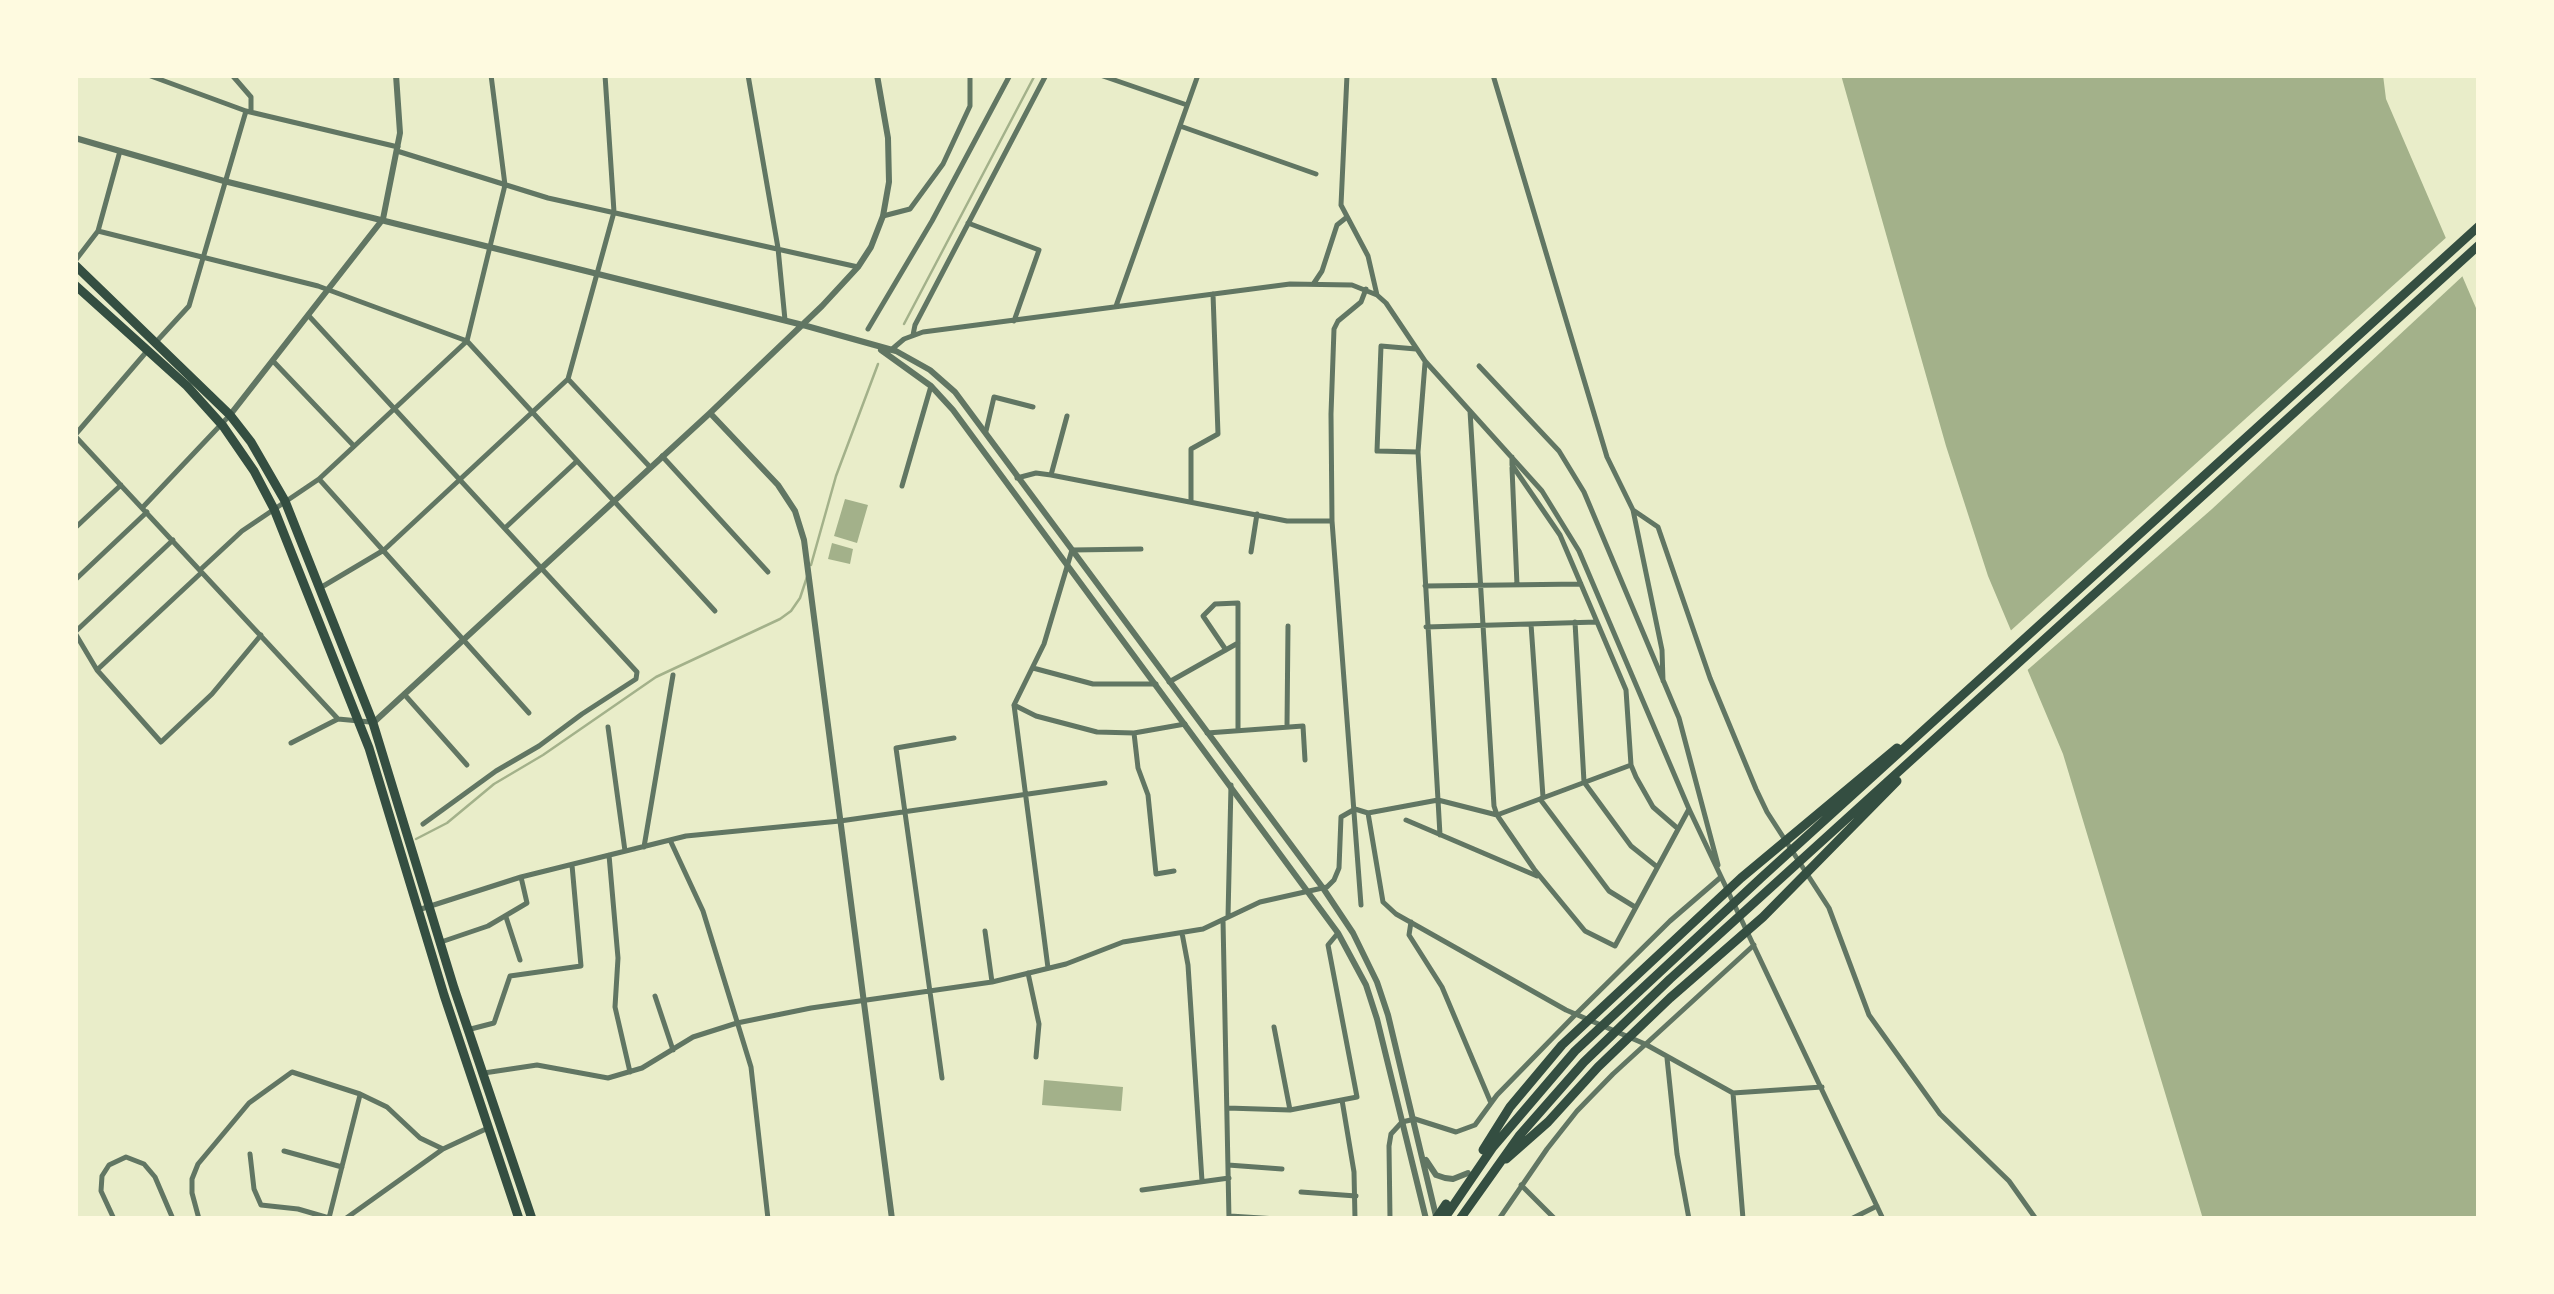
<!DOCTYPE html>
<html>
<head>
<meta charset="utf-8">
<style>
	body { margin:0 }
	#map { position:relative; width:2554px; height:1294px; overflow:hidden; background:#e9edc9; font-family:"Source Sans 3",sans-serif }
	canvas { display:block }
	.frame { position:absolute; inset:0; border:78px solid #fefae0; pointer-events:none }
</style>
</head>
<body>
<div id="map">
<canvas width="2554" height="1294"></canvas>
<div class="frame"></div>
</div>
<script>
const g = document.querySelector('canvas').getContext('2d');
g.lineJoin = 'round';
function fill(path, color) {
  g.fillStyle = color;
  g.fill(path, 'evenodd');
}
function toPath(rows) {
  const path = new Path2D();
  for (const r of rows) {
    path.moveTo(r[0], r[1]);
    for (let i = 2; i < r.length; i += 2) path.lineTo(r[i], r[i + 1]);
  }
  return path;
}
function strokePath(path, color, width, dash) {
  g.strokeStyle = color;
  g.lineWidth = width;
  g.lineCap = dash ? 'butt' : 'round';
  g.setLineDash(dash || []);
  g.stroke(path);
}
const water = toPath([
	[1841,75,2383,75,2386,99,2479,315,2479,1219,2203,1219,2063,754,1988,576,1946,446],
	[845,499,868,505,857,543,834,536],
	[832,543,853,549,850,564,828,559],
	[1044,1080,1123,1087,1121,1111,1042,1105]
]);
const pier = toPath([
	[2449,235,2466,273,2212,509,2024,673,2007,634]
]);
const stream = toPath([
	[904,324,1035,75],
	[811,565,836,476,878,364],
	[416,839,447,823,494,784,543,755,656,677,780,619,791,611,800,598,807,577]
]);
const minor = toPath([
	[148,75,246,111,398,147],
	[232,75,251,97,251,112],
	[748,75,778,248,785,320],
	[1100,75,1187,105],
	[1347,75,1341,205,1368,256,1377,295],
	[1493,75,1607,457,1633,510,1662,650,1663,681],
	[1180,126,1316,174],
	[397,151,548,198,858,267],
	[883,216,910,209,943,164,970,106,970,75],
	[968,223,1039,250,1014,321],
	[98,231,120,151],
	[75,261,98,231,318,286,467,341,715,611],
	[1314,283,1322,271,1337,225,1347,217],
	[1116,306,1198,75],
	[308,315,637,672,636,679,582,714,539,746,496,771,423,824],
	[868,329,932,221,1010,75],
	[913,335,915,325,1046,75],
	[156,342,189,306,246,111],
	[1416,349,1381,346,1377,451,1418,452],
	[891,350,904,339,923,332,1290,284,1352,285,1377,295,1386,303,1425,361,1542,491,1579,551,1689,809,1883,1219],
	[273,361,354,446],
	[1425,363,1418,452,1438,800,1497,815,1631,765],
	[1479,366,1559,451,1584,492,1679,718,1718,865],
	[568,379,650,467],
	[1470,411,1494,806,1497,815,1534,869,1585,931,1615,946,1689,809],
	[986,431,994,397,1033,407],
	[75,435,148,350],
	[75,436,338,719,370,722],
	[662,456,768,572],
	[1512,457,1512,465,1560,535,1626,690,1631,765,1636,777,1653,807,1676,827],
	[1512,468,1517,585],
	[1051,475,1067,416],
	[1017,478,1036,473,1051,475,1287,521,1332,521],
	[319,479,529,713],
	[902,486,931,386],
	[1191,500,1191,449,1218,434,1213,294],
	[143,507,230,415],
	[1633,510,1658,527,1710,678,1756,789,1767,812,1829,908,1869,1015,1940,1114,2009,1181,2036,1219],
	[75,528,121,485],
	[505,528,577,461],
	[1251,552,1257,514],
	[200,570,242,531,319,479,467,341,505,185,491,75],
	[75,580,147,512],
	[1425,586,1581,584],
	[320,588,384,550,568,379,614,212,605,75],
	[1575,622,1584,782,1631,846,1656,866],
	[1531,624,1543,797],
	[1426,627,1597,622],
	[75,632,173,540],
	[75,633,97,670,161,742,212,694,261,635],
	[1226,650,1203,616,1215,604,1238,603,1238,730],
	[1033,668,1093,684,1156,684],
	[97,670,201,573],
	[1169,682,1238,643],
	[404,694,467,765],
	[1014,705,1036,716,1097,732,1134,733,1185,724],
	[1287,726,1288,626],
	[608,727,625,851],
	[1134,733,1138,768,1148,795,1156,874,1174,871],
	[1207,733,1303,726,1305,760],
	[291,743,338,719],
	[1540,799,1609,891,1635,907],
	[1368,813,1438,800,1440,835],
	[1406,820,1537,876],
	[670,840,703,911,751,1067,768,1219],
	[644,847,673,675],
	[609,855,618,958,615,1007,630,1072],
	[1361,905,1332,521,1331,414,1334,329,1338,321,1361,302,1366,289],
	[418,910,521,877,686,836,840,821,1105,783],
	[506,917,520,960],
	[1228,917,1231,785],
	[1223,920,1229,1219],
	[1411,922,1409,935,1442,987,1491,1103],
	[985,931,992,982],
	[1182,933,1188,965,1202,1181],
	[441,942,488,926,527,903,521,877],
	[1048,968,1014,705,1044,644,1072,550,1141,549],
	[1028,973,1039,1024,1036,1057],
	[655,996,673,1050],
	[1274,1027,1290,1110],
	[467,1030,494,1023,510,976,581,966,572,865],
	[1667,1058,1677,1154,1689,1219],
	[484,1073,537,1065,608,1078,642,1068,693,1037,737,1023,811,1008,992,982,1066,964,1123,942,1203,929,1260,902,1327,887,1334,880,1339,868,1341,817,1355,809,1368,813,1383,902,1396,914,1566,1010,1645,1044,1733,1093,1822,1087],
	[942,1078,896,748,954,738],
	[1733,1093,1743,1219],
	[1342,1100,1354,1172,1355,1219],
	[1227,1108,1290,1110,1357,1097,1328,945,1338,933],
	[284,1151,342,1167],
	[250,1154,254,1189,261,1205,298,1209,329,1218],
	[1228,1165,1282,1169],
	[1521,1185,1555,1219],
	[1142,1190,1229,1178],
	[1301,1192,1356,1196],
	[1230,1216,1277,1219],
	[329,1218,360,1095],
	[114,1219,101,1191,102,1176,109,1165,126,1157,144,1164,155,1177,173,1219],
	[199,1219,192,1193,192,1179,198,1164,249,1103,292,1072,360,1094,387,1107,420,1138,443,1149,488,1128],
	[345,1219,443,1149],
	[1390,1219,1389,1146,1391,1134,1402,1122,1415,1119,1456,1132,1475,1125,1497,1095,1575,1015,1670,921,1721,877],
	[1499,1219,1547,1149,1577,1111,1613,1074,1754,945],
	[1851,1219,1877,1206]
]);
const tertiary = toPath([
	[877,75,888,138,889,182,883,216,871,247,858,267,822,306,710,413,778,485,795,511,804,540,892,1219],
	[75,138,224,181,803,325,896,351,930,370,955,392,1323,888,1353,933,1377,982,1388,1015,1436,1216],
	[881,350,931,386,953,410,1338,933,1366,985,1377,1019,1426,1219],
	[230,415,383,219,400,133,396,75],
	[373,723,710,413],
	[1426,1160,1436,1175,1445,1178,1453,1179,1468,1173]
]);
const primary = toPath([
	[75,265,230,415,251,442,285,501,373,723,454,988,532,1219],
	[75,285,187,386,223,426,254,471,274,509,369,748,444,995,519,1219]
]);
const trunk = toPath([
	[1483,1150,1510,1107,1562,1045,1741,878,1897,748],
	[1506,1159,1548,1122,1598,1067,1670,998,1763,917,1897,781],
	[1436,1219,1446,1204],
	[1444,1219,1493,1147,1575,1051,1762,877,2479,226],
	[1460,1219,1519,1136,1584,1062,1670,979,2479,245]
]);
fill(water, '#a3b18a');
fill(pier, '#e9edc9');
strokePath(stream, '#a3b18a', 2.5);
strokePath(minor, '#617663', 5);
strokePath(tertiary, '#617663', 6);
strokePath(primary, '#344e41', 9);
strokePath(trunk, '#344e41', 9);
</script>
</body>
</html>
